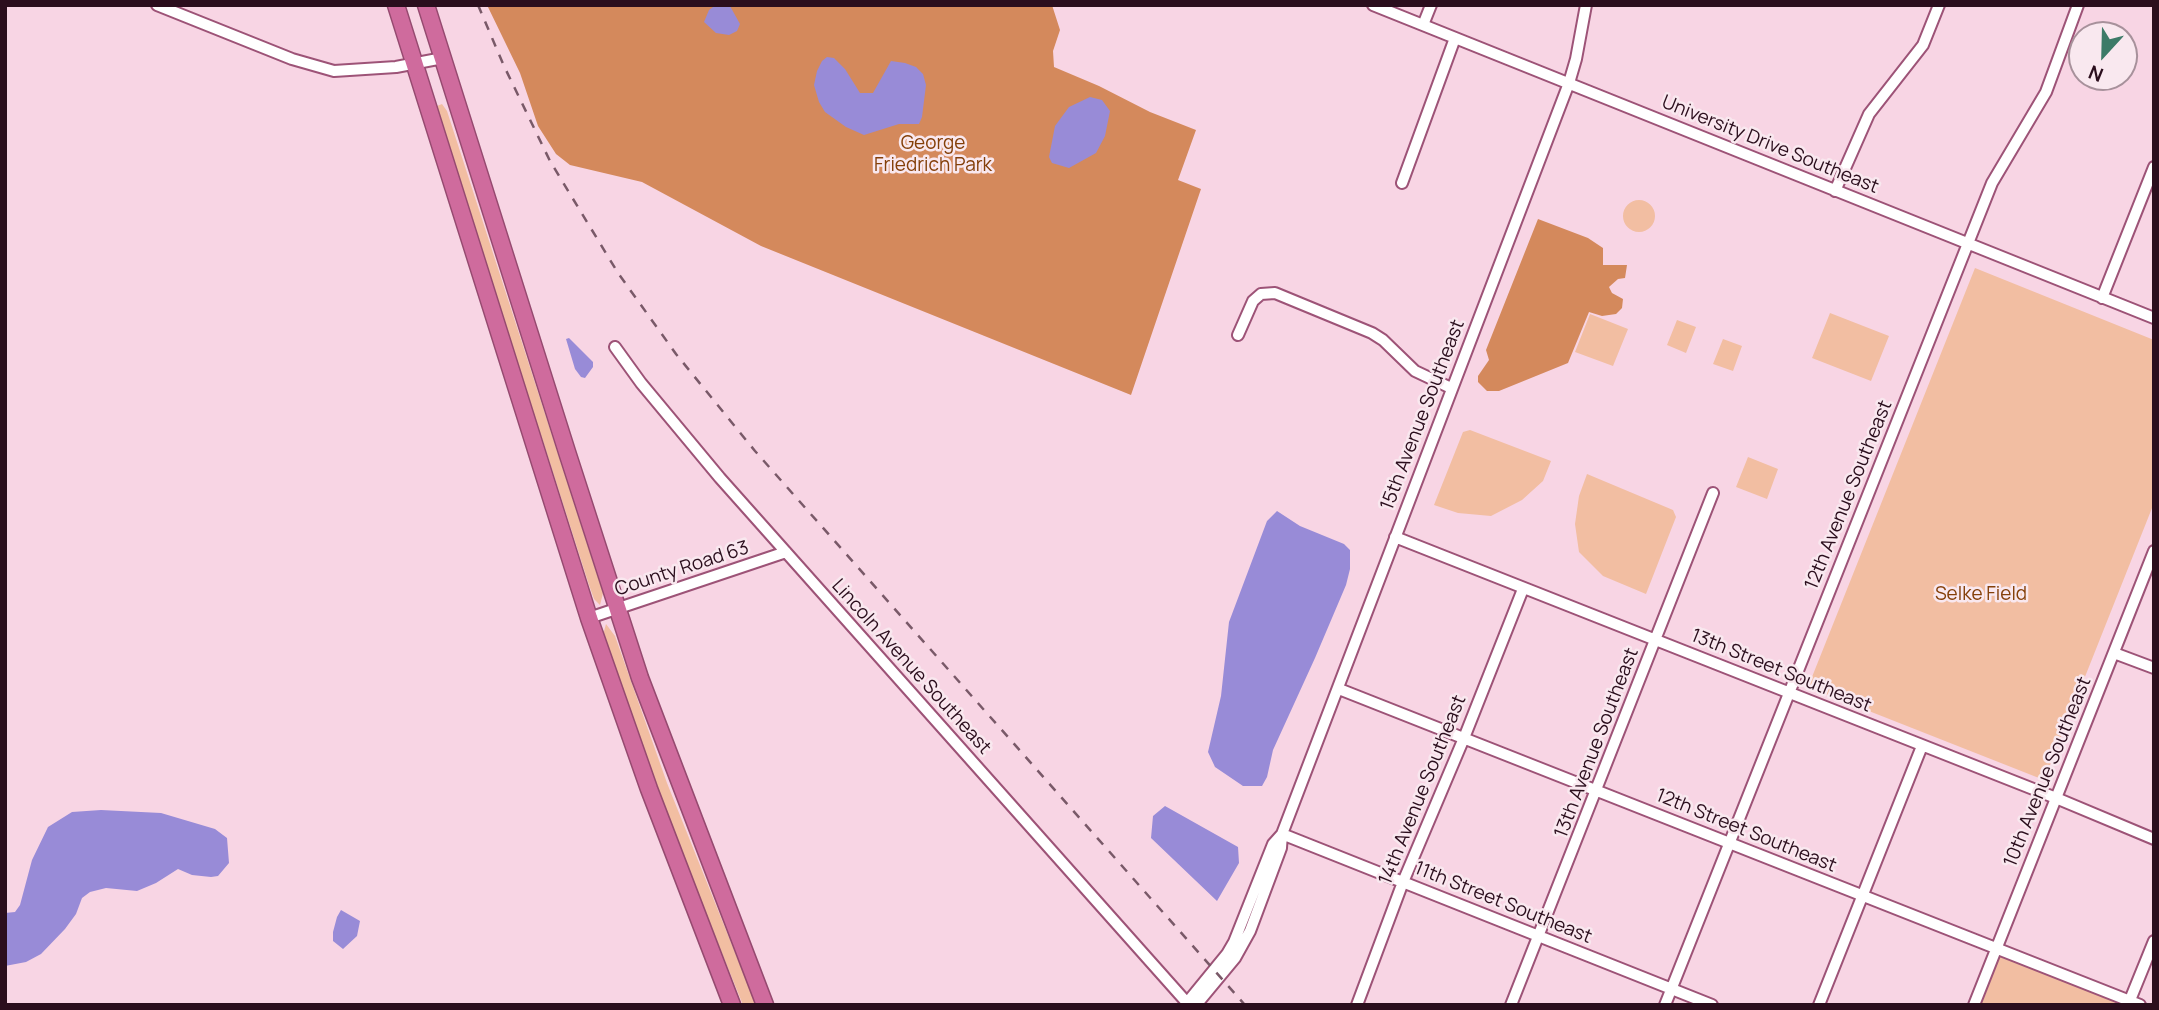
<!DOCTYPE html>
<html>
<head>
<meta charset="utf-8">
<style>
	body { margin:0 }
	#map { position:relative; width:2159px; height:1010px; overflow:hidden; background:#f8d5e4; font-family:Manrope,sans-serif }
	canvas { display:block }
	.frame { position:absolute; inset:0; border:7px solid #2b0e1d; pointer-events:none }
	.north { position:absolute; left:2068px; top:21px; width:70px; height:70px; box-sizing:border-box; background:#f9e8ef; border:2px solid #a7919b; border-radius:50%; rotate:202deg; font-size:19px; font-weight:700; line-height:28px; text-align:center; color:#2b0e1d }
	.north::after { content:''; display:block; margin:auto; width:24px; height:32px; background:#3d7b68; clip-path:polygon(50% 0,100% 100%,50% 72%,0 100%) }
</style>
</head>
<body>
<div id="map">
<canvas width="2159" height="1010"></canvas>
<div class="frame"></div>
<div class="north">N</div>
</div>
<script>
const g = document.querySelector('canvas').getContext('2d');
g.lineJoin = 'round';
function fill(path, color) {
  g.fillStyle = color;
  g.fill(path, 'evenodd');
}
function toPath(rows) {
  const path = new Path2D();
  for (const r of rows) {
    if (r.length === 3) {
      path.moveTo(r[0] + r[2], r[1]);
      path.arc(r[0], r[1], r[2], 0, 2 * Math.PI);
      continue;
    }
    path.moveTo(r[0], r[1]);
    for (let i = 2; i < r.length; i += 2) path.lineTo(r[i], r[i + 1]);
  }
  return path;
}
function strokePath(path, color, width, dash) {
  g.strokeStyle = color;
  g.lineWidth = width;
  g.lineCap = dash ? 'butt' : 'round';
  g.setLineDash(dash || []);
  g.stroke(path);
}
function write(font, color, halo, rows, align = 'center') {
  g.font = font + ' Manrope,sans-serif';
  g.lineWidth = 5;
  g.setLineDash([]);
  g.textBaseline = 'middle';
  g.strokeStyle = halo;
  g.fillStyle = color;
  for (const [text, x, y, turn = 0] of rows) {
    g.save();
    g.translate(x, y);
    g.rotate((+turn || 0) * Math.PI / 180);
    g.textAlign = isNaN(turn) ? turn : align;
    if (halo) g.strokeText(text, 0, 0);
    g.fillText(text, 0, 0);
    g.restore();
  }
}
const green = toPath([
	[442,104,447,111,603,593,600,605,594,599,589,585,543,441,518,374,438,113,437,106],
	[1639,216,16],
	[1975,268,2154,340,2154,503,2044,780,1808,687],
	[1830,313,1889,336,1871,381,1812,358],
	[1590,314,1628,329,1613,366,1575,352],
	[1677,320,1696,327,1686,353,1667,345],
	[1723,339,1742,346,1733,371,1713,364],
	[1470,430,1551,461,1543,481,1522,500,1491,516,1458,513,1434,505,1463,432],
	[1748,457,1778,469,1767,499,1736,487],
	[1587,474,1673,510,1676,517,1646,594,1603,576,1579,552,1575,524,1579,496],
	[606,624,615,636,667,783,756,1005,743,1005,660,800,603,635],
	[2000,956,2118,1003,2118,1005,1981,1005]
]);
const forest = toPath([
	[487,5,1052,5,1060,30,1053,51,1054,67,1099,86,1150,112,1196,130,1178,180,1201,189,1131,395,761,246,642,182,570,165,556,154,538,126,520,73],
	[1538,219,1588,238,1603,248,1603,265,1627,265,1625,278,1618,279,1609,287,1612,293,1623,299,1622,308,1616,314,1602,316,1589,312,1568,363,1499,391,1487,391,1478,382,1478,376,1489,360,1486,350]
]);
const water = toPath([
	[716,5,730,6,740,24,737,31,729,35,716,33,704,22,709,10],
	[827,57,834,58,845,69,860,93,873,93,891,61,905,63,916,67,923,74,926,85,922,117,919,124,899,124,864,135,846,127,825,112,819,102,814,85,817,71,822,61],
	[1090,97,1102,100,1110,111,1105,136,1096,153,1069,168,1052,163,1049,157,1055,126,1069,107],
	[569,338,593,362,593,367,585,378,581,377,575,369,566,339],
	[1277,511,1300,526,1344,544,1350,550,1350,569,1346,585,1315,658,1273,750,1267,777,1262,786,1243,786,1215,767,1208,752,1221,696,1229,622,1267,521],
	[1165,806,1238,847,1239,863,1217,901,1151,838,1153,816],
	[101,810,161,813,215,829,227,838,229,863,218,876,211,877,192,875,178,869,156,883,137,891,106,888,90,892,82,898,76,914,65,929,41,954,26,962,5,966,5,913,15,912,20,905,32,860,48,827,72,812],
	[341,910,360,921,357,936,343,949,333,941,333,932,337,917]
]);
const minor = toPath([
	[157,5,292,59,334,71,396,67,443,58],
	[1373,5,2154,318],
	[1423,25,1431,5],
	[1402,183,1455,38],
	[1835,191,1869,114,1923,45,1939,5],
	[2102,298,2154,167],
	[1238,335,1253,301,1261,294,1275,293,1372,333,1383,340,1415,371,1451,388],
	[615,347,641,383,720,478,1189,1005],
	[1395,537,2056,798,2154,839],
	[589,618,786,552],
	[2114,653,2154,668],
	[1339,689,2140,1005],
	[1282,834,1712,1005],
	[1191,1005,1191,998,1227,954,1234,942,1273,844,1282,834],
	[1196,1005,1235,958,1250,931,1281,848,1282,834,1569,83,1576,59,1586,5],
	[1357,1005,1403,882,1464,738,1523,589],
	[1511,1005,1713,493],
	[1665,1005,1992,183,2046,92,2078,5],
	[1819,1005,1922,746],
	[1974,1005,2154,551],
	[2128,1005,2154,941]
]);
const highway = toPath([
	[396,5,589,618,649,789,732,1005],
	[426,5,567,452,640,678,765,1005]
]);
const rail = toPath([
	[478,5,504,66,550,161,618,273,676,354,755,451,1245,1005]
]);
const parkNames = [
	["George",933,144],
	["Friedrich Park",933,166],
	["Selke Field",1981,595]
];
const streetNames = [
	["University Drive Southeast",1770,145,22],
	["15th Avenue Southeast",1423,415,-69],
	["12th Avenue Southeast",1849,495,-68],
	["County Road 63",682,569,-18],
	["Lincoln Avenue Southeast",911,667,48],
	["13th Street Southeast",1781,671,22],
	["13th Avenue Southeast",1597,743,-69],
	["10th Avenue Southeast",2048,772,-68],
	["14th Avenue Southeast",1423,790,-68],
	["12th Street Southeast",1746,831,22],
	["11th Street Southeast",1503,903,22]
];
fill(green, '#f2bea2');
fill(forest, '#d4895c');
fill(water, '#988bd7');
strokePath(minor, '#9d5377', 14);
strokePath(highway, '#964a70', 19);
strokePath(minor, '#fff', 10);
strokePath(highway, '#cf6b9d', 16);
strokePath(rail, '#795968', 2.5, [9, 9]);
write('19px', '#843f09', '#f9e8ef', parkNames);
write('19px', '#2b0e1d', '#f9e8ef', streetNames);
</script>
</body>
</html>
